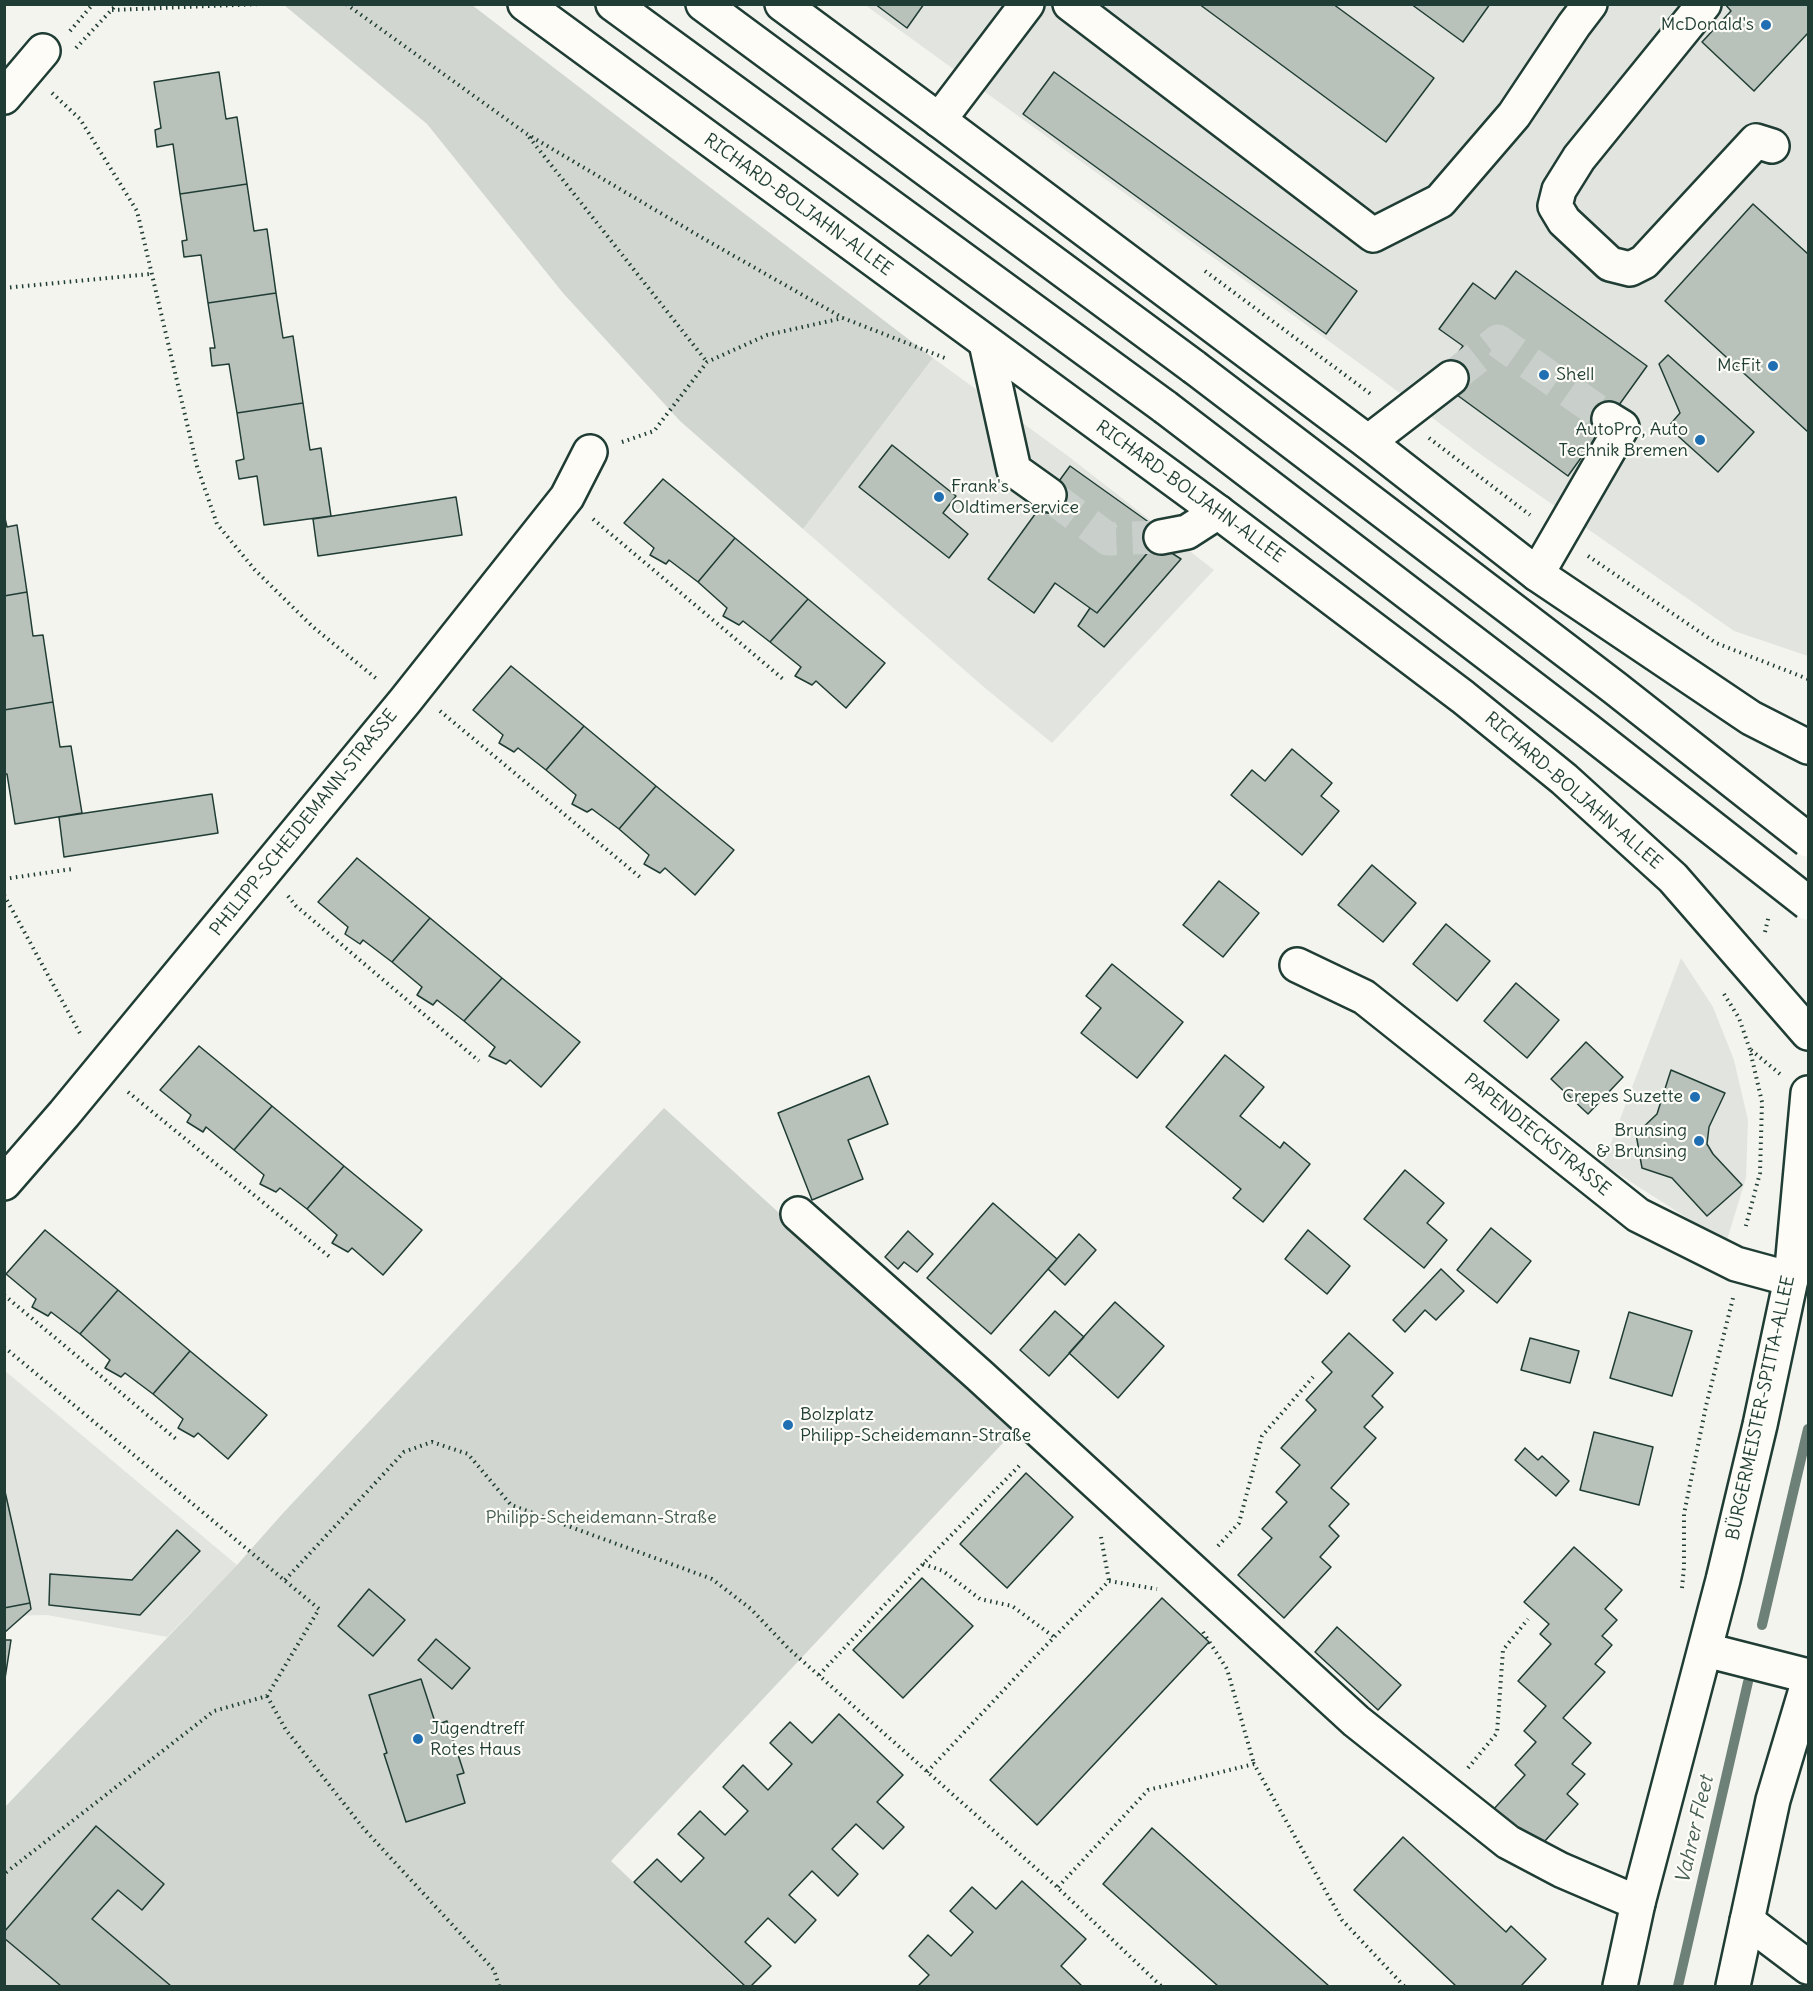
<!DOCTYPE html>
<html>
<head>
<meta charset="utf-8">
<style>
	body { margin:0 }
	#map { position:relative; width:1813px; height:1991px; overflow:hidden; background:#f4f4ef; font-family:Delius,sans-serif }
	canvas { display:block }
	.frame { position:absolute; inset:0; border:6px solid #1f3d34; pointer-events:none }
</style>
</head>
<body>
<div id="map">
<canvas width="1813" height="1991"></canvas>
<div class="frame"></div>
</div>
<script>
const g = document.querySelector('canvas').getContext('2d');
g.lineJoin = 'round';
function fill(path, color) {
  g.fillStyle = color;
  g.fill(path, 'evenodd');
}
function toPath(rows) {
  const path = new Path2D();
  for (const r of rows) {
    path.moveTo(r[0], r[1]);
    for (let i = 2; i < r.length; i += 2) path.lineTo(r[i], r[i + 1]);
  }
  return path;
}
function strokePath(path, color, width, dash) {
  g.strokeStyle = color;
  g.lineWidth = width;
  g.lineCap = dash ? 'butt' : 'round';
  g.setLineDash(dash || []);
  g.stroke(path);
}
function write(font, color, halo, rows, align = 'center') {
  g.font = font + ' Delius,sans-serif';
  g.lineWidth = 4.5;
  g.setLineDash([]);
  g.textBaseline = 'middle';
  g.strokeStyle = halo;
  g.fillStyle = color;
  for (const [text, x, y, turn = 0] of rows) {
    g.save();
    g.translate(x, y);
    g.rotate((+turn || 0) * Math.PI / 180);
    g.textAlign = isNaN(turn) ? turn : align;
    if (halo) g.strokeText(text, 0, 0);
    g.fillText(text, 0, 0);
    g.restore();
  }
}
const built = toPath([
	[865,5,1808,5,1808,656,1734,631,1480,454,1381,379],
	[933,358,1068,456,1214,570,1052,743,985,688,803,529],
	[1681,958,1713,1007,1734,1060,1748,1120,1746,1178,1726,1243,1603,1164],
	[4,1370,237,1565,167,1637,47,1615,5,1616]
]);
const green = toPath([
	[284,5,472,5,933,358,803,529,680,421,563,293,427,124],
	[664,1108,1016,1429,611,1861,743,1986,5,1986,4,1808,237,1565,284,1512]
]);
const stream = toPath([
	[1762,1625,1808,1429],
	[1678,1986,1748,1682]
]);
const building = toPath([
	[875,4,924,4,907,28,875,4],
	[1199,4,1333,4,1434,78,1386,142,1199,4],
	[1411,4,1490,4,1463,42,1411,4],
	[1808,4,1808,33,1754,91,1702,42,1731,11,1725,4,1808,4],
	[219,72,226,119,237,117,247,184,180,194,173,144,157,147,155,130,161,128,154,82,219,72],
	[1054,72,1357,291,1326,334,1023,114,1054,72],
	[247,184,254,231,267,229,276,293,208,303,201,255,184,257,182,241,187,240,180,194,247,184],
	[1753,204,1808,254,1808,432,1665,301,1753,204],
	[1516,271,1647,366,1568,476,1457,395,1463,387,1444,373,1463,346,1439,329,1473,283,1495,299,1516,271],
	[276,293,283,338,293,336,303,403,237,413,229,364,212,366,210,348,215,348,208,303,276,293],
	[1668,355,1754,432,1718,472,1668,427,1680,413,1659,364,1668,355],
	[303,403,310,450,321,448,331,516,264,525,257,476,239,479,236,461,244,459,237,413,303,403],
	[892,445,956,496,943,513,968,534,949,558,859,487,892,445],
	[1070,466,1164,533,1097,613,1055,583,1034,613,988,579,1070,466],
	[663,479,735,538,698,582,669,560,666,564,650,555,654,548,624,523,663,479],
	[456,497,462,535,318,556,313,519,456,497],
	[4,514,7,527,17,525,27,592,4,596,4,514],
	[735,538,808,599,770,642,743,621,739,625,723,616,727,608,698,582,735,538],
	[1156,543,1181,559,1104,647,1078,626,1090,608,1097,613,1156,543],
	[27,592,33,636,43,635,53,702,4,710,4,596,27,592],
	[808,599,885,663,846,708,816,681,812,685,795,676,801,667,770,642,808,599],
	[511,666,584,726,546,770,518,748,514,752,499,743,503,735,473,710,511,666],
	[53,702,60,747,71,746,82,813,15,824,7,774,4,774,4,710,53,702],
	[584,726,656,786,619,829,592,809,587,812,572,804,576,795,546,770,584,726],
	[1292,749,1332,783,1321,796,1339,811,1302,855,1231,795,1252,770,1265,781,1292,749],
	[656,786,734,850,695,895,665,868,660,873,644,864,649,855,619,829,656,786],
	[212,794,218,833,64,857,59,817,212,794],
	[357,858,430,918,392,962,363,940,360,944,345,934,348,927,318,902,357,858],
	[1372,865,1416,903,1383,942,1338,905,1372,865],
	[1219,881,1259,913,1223,957,1183,925,1219,881],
	[430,918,502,978,464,1021,437,1000,433,1005,417,995,422,987,392,962,430,918],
	[1446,924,1490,961,1457,1001,1413,964,1446,924],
	[1112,964,1183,1022,1137,1078,1081,1033,1101,1008,1086,996,1112,964],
	[502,978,580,1042,541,1087,510,1060,506,1064,489,1056,495,1047,464,1021,502,978],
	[1516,983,1559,1020,1527,1058,1484,1021,1516,983],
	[1586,1042,1623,1077,1588,1114,1551,1079,1586,1042],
	[199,1046,272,1106,234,1150,206,1127,203,1132,187,1122,191,1115,160,1090,199,1046],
	[1225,1055,1264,1087,1240,1116,1280,1148,1284,1142,1310,1164,1263,1222,1233,1198,1241,1189,1166,1127,1225,1055],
	[1671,1070,1725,1093,1709,1127,1707,1144,1713,1154,1742,1185,1707,1216,1672,1178,1642,1168,1636,1134,1657,1114,1671,1070],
	[869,1076,888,1124,848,1140,863,1179,812,1200,778,1113,869,1076],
	[272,1106,344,1166,307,1209,280,1188,276,1192,260,1184,264,1175,234,1150,272,1106],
	[344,1166,422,1230,383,1275,352,1248,348,1252,332,1243,337,1235,307,1209,344,1166],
	[1405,1170,1444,1203,1427,1223,1447,1240,1424,1268,1364,1219,1405,1170],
	[993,1203,1057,1259,991,1334,927,1278,993,1203],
	[1491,1228,1531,1261,1497,1303,1457,1270,1491,1228],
	[45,1230,118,1290,80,1334,51,1312,48,1316,32,1307,36,1299,6,1274,45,1230],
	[1308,1230,1350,1266,1327,1294,1285,1259,1308,1230],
	[908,1231,933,1254,917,1272,904,1262,898,1269,885,1257,908,1231],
	[1079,1234,1096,1250,1065,1285,1048,1269,1079,1234],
	[1441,1269,1464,1291,1436,1320,1425,1310,1405,1332,1393,1320,1441,1269],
	[118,1290,190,1351,153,1394,125,1373,121,1377,105,1368,110,1360,80,1334,118,1290],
	[1115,1302,1164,1346,1118,1398,1069,1353,1115,1302],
	[1055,1311,1084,1337,1049,1376,1020,1350,1055,1311],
	[1629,1312,1692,1331,1672,1396,1610,1378,1629,1312],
	[1349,1333,1393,1373,1372,1396,1383,1407,1364,1427,1376,1438,1331,1488,1349,1504,1329,1526,1339,1536,1320,1557,1331,1567,1284,1618,1238,1575,1272,1538,1262,1529,1287,1502,1276,1492,1300,1465,1281,1448,1316,1410,1306,1400,1332,1372,1322,1362,1349,1333],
	[1530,1338,1579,1351,1570,1383,1521,1370,1530,1338],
	[190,1351,267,1415,228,1459,198,1433,194,1437,178,1428,183,1419,153,1394,190,1351],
	[1594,1432,1653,1447,1639,1505,1580,1490,1594,1432],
	[1525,1448,1538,1460,1542,1456,1569,1481,1556,1496,1515,1460,1525,1448],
	[1026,1473,1073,1517,1007,1588,960,1544,1026,1473],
	[4,1487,30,1603,4,1608,4,1487],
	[177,1530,200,1551,140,1615,49,1605,50,1574,132,1580,177,1530],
	[1574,1547,1622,1590,1605,1609,1617,1620,1602,1636,1612,1645,1595,1664,1605,1672,1563,1718,1591,1743,1572,1764,1585,1774,1567,1794,1578,1804,1536,1851,1492,1811,1525,1775,1515,1765,1536,1742,1524,1731,1546,1706,1518,1681,1551,1644,1540,1634,1549,1624,1524,1602,1574,1547],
	[922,1578,973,1626,903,1698,853,1650,922,1578],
	[369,1589,405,1620,373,1656,338,1626,369,1589],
	[1162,1598,1209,1642,1037,1825,990,1780,1162,1598],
	[30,1603,31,1609,4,1633,4,1608,30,1603],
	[1337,1627,1401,1685,1378,1710,1315,1652,1337,1627],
	[436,1639,470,1668,452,1689,418,1660,436,1639],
	[4,1640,11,1640,4,1685,4,1640],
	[421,1679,436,1725,447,1721,464,1773,457,1775,465,1803,406,1822,384,1754,387,1753,369,1695,421,1679],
	[839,1714,903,1775,877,1802,904,1827,883,1849,856,1824,832,1849,858,1874,838,1896,812,1871,789,1895,816,1920,795,1943,768,1918,745,1942,771,1966,751,1986,745,1986,634,1882,657,1859,681,1882,704,1858,678,1834,700,1811,725,1835,748,1811,723,1787,743,1765,768,1790,792,1764,770,1743,790,1722,812,1743,839,1714],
	[96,1826,164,1884,142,1910,118,1890,92,1919,171,1986,61,1986,4,1938,4,1932,96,1826],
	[1152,1828,1329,1986,1218,1986,1175,1948,1103,1884,1152,1828],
	[1403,1837,1506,1932,1511,1926,1546,1959,1521,1986,1456,1986,1354,1890,1403,1837],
	[1022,1881,1086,1939,1061,1966,1082,1986,918,1986,929,1975,909,1956,928,1935,951,1956,973,1932,950,1911,972,1887,996,1909,1022,1881]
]);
const minorTunnel = toPath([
	[1451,378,1498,341,1609,419],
	[1049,495,1108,539,1161,537]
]);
const path = toPath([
	[346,4,527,134,706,240,843,318,945,358],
	[112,10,260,4],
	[70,31,93,4],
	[76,48,117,4],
	[52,93,80,119,137,211,197,466,217,524,255,570,313,627,378,680],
	[529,137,707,362],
	[1205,271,1372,395],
	[4,288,150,274],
	[1429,438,1530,515],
	[622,442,654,431,707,362,767,335,843,318],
	[593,519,783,679],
	[1588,556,1716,643,1808,679],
	[440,711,641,878],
	[4,879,72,869],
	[4,895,82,1037],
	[288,896,296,906,479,1061],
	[1765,932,1769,915],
	[1724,994,1739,1018,1750,1050,1762,1102,1760,1173,1745,1229],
	[1751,1050,1780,1074],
	[128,1092,331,1258],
	[4,1295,176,1439],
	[4,1347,319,1609,267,1696,214,1711,4,1874],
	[1101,1537,1109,1581],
	[1218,1546,1239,1523,1262,1436,1313,1377],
	[923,1564,943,1571,980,1599,1012,1606,1054,1637],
	[285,1580,404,1452,432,1442,468,1454,511,1505,712,1579,751,1609,788,1648,1057,1887,1161,1986],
	[1682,1588,1684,1567,1684,1514,1706,1406,1733,1298],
	[1203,1632,1227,1669,1254,1764],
	[819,1675,923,1564,1022,1463],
	[267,1696,286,1730,364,1829,494,1970,499,1986],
	[1468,1768,1497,1733,1503,1650,1528,1619],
	[927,1772,1030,1662,1109,1581,1157,1589],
	[1058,1887,1148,1790,1254,1764,1342,1920,1404,1986]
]);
const minor = toPath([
	[1070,4,1373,235,1440,201,1514,115,1574,25,1590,4],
	[1704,4,1579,158,1559,190,1555,206,1564,221,1610,264,1630,269,1644,262,1756,141,1772,146],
	[4,97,43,51],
	[939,120,1027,4],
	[986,343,1014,470,1049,495],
	[1368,442,1451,378],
	[1161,537,1187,532,1218,512],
	[1537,574,1622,427,1609,419],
	[1297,965,1364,997,1638,1215,1736,1264,1791,1279],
	[4,1183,64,1114,405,701,567,497,590,452],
	[798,1214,979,1375,1356,1721,1508,1842,1561,1870,1638,1903],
	[1747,1921,1808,1967]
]);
const major = toPath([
	[525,4,1218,512,1463,697,1564,779,1673,878,1808,1033],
	[613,4,1165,407],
	[703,4,1194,367],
	[782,4,939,120,1368,442,1537,574,1751,718,1808,747],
	[1706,1650,1808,1676],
	[1620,1986,1638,1903,1723,1580,1760,1425,1791,1279,1808,1093],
	[1733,1986,1773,1800,1808,1683]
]);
const majorBridge = toPath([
	[1194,367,1615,688,1808,840],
	[1165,407,1586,729,1808,903]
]);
const markers = [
	[1766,25,6,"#1f6fb2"],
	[1773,366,6,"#1f6fb2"],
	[1544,375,6,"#1f6fb2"],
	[1700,440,6,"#1f6fb2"],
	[939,497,6,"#1f6fb2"],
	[1695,1097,6,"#1f6fb2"],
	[1699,1141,6,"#1f6fb2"],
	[788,1425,6,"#1f6fb2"],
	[418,1739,6,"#1f6fb2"]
];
const poiNames = [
	["McDonald's",1754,25],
	["McFit",1761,366],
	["Shell",1556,375,"left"],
	["AutoPro, Auto",1688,430],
	["Technik Bremen",1688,451],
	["Frank's",951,487,"left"],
	["Oldtimerservice",951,508,"left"],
	["Crepes Suzette",1683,1097],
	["Brunsing",1687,1131],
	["& Brunsing",1687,1152],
	["Bolzplatz",800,1415,"left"],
	["Philipp-Scheidemann-Straße",800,1436,"left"],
	["Jugendtreff",430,1729,"left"],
	["Rotes Haus",430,1750,"left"]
];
const streetNames = [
	["RICHARD-BOLJAHN-ALLEE",798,205,36],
	["RICHARD-BOLJAHN-ALLEE",1190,492,36],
	["RICHARD-BOLJAHN-ALLEE",1573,791,41],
	["PHILIPP-SCHEIDEMANN-STRASSE",304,823,-51],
	["PAPENDIECKSTRASSE",1537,1135,39],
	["BÜRGERMEISTER-SPITTA-ALLEE",1761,1408,-78]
];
const parkNames = [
	["Philipp-Scheidemann-Straße",601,1518]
];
const waterNames = [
	["Vahrer Fleet",1695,1830,-77]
];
fill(built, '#e2e5df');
fill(green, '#d1d6d1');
strokePath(stream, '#6e8179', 10);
fill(building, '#b9c1bb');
strokePath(building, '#1f3d34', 1.5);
strokePath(minorTunnel, '#c9cfca', 33, [33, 16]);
strokePath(minor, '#1f3d34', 38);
strokePath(major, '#1f3d34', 38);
strokePath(path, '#1f3d34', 4, [1.5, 4.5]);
strokePath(minor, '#fdfcf7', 33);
strokePath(major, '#fdfcf7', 33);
strokePath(majorBridge, '#1f3d34', 38, []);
strokePath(majorBridge, '#fdfcf7', 33);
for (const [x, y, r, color] of markers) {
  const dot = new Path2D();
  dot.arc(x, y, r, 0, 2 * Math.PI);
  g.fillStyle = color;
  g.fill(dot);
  strokePath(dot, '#fdfcf7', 2);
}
write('18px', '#1f3d34', '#fdfcf7', poiNames, 'right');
write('18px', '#1f3d34', '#fdfcf7', streetNames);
write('18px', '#435c53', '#fdfcf7', parkNames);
write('italic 20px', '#475f56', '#fdfcf7', waterNames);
</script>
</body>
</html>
